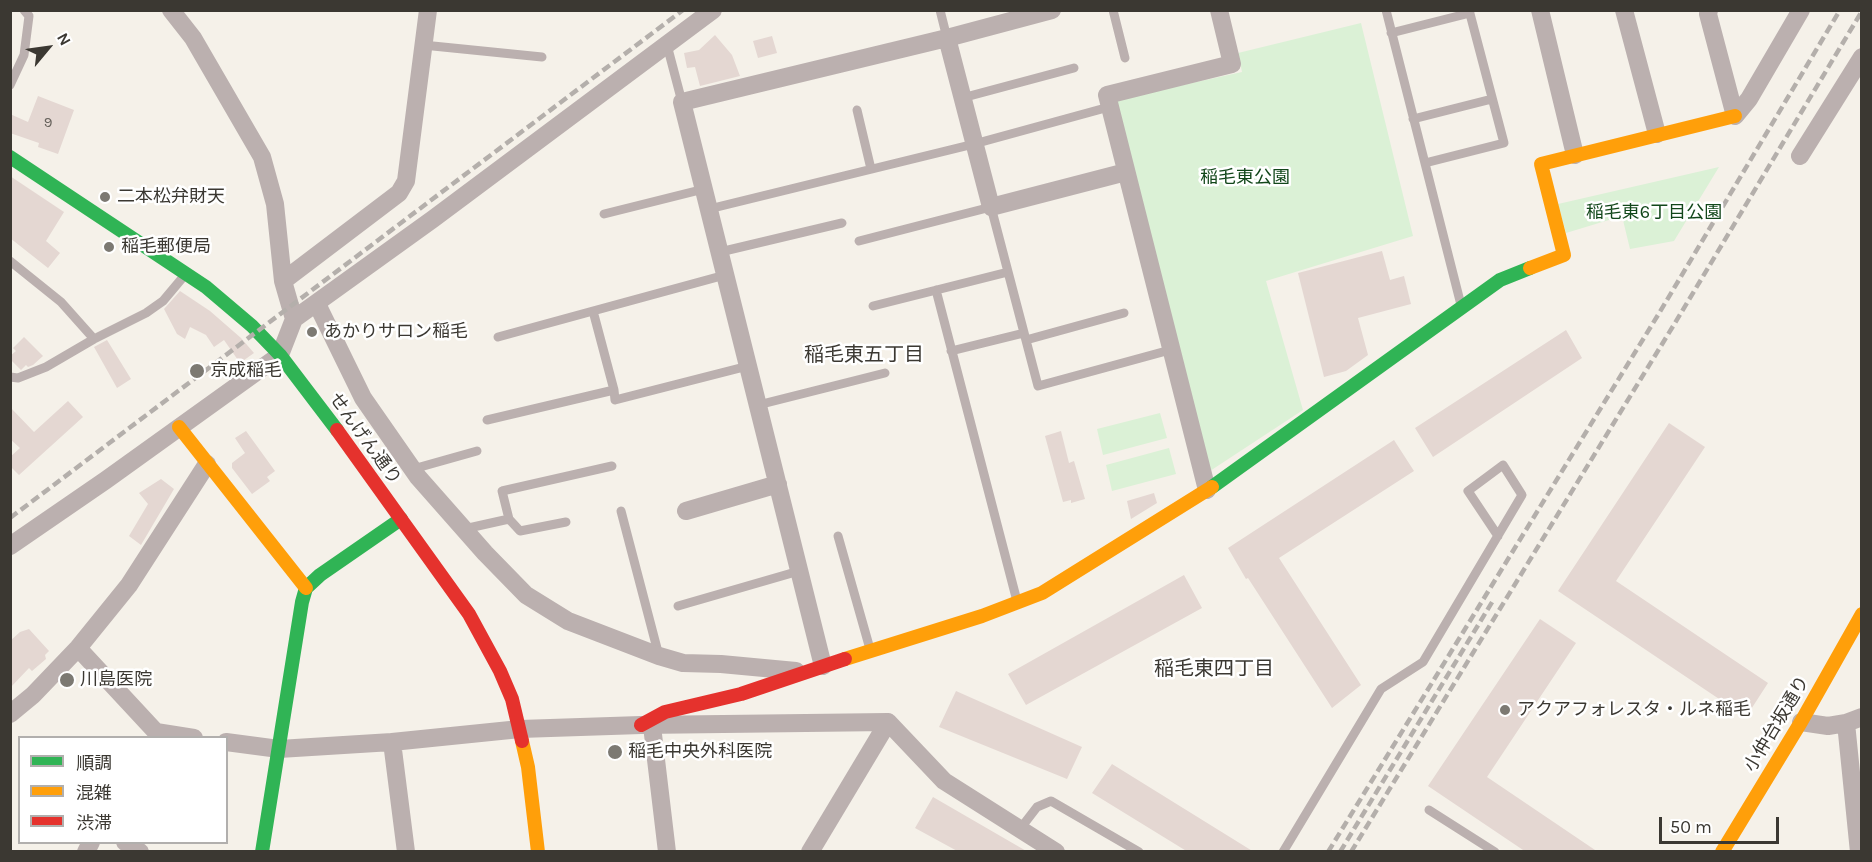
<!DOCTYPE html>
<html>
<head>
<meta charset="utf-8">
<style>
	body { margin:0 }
	#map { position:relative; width:1872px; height:862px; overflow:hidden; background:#f5f1e9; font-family:Karla,"Noto Sans JP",sans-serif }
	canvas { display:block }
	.frame { position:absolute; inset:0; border:12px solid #3b3832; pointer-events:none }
	.legend { position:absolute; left:18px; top:736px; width:210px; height:108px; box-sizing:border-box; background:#fff; border:2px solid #b1afad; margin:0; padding:8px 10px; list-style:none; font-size:18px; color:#3b3832 }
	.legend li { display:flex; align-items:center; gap:12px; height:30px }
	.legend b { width:30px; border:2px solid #b1afad }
	.north { position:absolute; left:18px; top:18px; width:60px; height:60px; -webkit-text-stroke:4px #fff; paint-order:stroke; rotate:61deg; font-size:16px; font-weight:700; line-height:24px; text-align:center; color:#3b3832 }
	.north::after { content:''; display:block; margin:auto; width:21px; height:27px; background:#3b3832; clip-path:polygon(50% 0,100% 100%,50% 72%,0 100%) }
	.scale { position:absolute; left:1659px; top:817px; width:120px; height:27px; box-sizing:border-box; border:3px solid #3b3832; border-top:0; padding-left:8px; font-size:18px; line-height:21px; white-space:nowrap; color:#3b3832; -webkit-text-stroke:4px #fff; paint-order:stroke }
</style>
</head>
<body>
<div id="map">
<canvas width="1872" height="862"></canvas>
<div class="frame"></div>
<ul class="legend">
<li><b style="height:8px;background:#30b455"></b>順調</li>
<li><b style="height:8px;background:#ff9f0a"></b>混雑</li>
<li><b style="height:8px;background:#e5322d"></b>渋滞</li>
</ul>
<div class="north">N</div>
<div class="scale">50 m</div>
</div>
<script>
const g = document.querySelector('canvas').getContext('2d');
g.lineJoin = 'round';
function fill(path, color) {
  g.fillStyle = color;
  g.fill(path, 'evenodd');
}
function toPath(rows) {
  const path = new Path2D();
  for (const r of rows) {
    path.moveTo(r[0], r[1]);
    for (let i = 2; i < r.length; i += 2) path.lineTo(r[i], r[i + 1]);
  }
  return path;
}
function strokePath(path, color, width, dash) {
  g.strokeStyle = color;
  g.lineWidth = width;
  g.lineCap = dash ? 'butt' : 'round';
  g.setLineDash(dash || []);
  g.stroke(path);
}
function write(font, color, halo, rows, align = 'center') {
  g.font = font + ' Karla,"Noto Sans JP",sans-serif';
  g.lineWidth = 5;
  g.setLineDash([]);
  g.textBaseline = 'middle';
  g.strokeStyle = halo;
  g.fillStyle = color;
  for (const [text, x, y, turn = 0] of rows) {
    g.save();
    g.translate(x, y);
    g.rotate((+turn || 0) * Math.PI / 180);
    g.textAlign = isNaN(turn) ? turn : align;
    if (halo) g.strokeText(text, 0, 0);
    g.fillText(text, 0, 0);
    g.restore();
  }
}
const green = toPath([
	[1361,23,1413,236,1266,281,1303,410,1210,471,1114,100,1242,72,1238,53],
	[1719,167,1674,241,1630,249,1622,216,1566,233,1558,204],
	[1160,413,1167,438,1103,455,1097,429],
	[1169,448,1176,474,1112,491,1106,465]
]);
const building = toPath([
	[715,35,732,55,740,76,700,86,695,67,687,68,684,53,699,50],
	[772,36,777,53,758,58,753,41],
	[38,96,74,110,58,154,38,147,39,143,10,133,10,114,28,122],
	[10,176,64,212,46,241,60,253,48,268,10,238],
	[1382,251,1390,280,1404,276,1411,304,1358,318,1368,355,1346,371,1324,377,1298,273],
	[180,291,210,311,241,338,254,353,240,363,224,340,214,347,206,335,190,327,185,339,177,334,164,309],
	[1566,330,1582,358,1433,457,1415,428],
	[24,337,43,356,33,365,28,367,26,365,21,370,10,359,10,356,16,351,13,348],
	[107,340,131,379,117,388,94,347],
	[68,401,83,417,19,475,10,466,10,457,20,448,10,439,10,407,34,432],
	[1669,423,1705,447,1616,581,1768,683,1746,717,1558,591],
	[246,431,275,471,267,477,270,481,252,494,232,468,232,463,245,453,235,438],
	[1061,431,1069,463,1074,461,1085,499,1071,503,1071,500,1063,502,1045,436],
	[1394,440,1414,471,1279,558,1361,685,1332,708,1248,578,1246,579,1228,548],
	[161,479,174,489,141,545,129,536,148,504,139,493],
	[1154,493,1157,503,1131,519,1127,501],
	[1184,575,1202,608,1026,705,1008,674],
	[1540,619,1576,643,1487,777,1598,852,1526,852,1428,786],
	[29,629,49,651,45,655,46,659,32,671,29,668,10,688,10,641,20,632],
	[956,691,1082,747,1067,779,939,727],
	[1112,764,1254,852,1188,852,1092,793],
	[933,797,1028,852,959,852,915,828]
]);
const lane = toPath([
	[940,10,947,38],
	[1113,10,1125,58],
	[1386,10,1461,305],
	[1391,33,1470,13],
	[423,45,542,57],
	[667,45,682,102],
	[10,85,24,55,29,16,24,10],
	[962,98,1074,68],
	[857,110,871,169],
	[1413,119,1492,99],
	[1425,163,1504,143,1469,10],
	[709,209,974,144,1109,107],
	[604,214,704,189],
	[859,241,991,207,1038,386,1170,350],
	[720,252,842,223],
	[10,261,61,302,94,339],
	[936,290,1017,601],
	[873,306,1008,272],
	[593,311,725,275],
	[498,337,593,311,614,390],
	[1026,340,1124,313],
	[951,351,1024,333],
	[10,377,18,378,46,367,94,339,146,313,163,301,184,276],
	[758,405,885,373],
	[487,420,614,390,615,400,748,366],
	[413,469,477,451],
	[621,511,659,656],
	[509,519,520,531,566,522],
	[464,529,509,519,502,491,612,466],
	[838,536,870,649],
	[678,606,799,571],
	[1429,810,1495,852],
	[1020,829,1037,807,1051,801,1139,852],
	[1283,852,1381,689,1423,662,1522,495,1503,465,1468,491,1498,536]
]);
const street = toPath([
	[171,10,193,38,262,157,275,204,283,281,294,319],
	[1540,10,1575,155],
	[1624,10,1657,134],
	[1709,10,1708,14,1735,116,1749,99,1801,10],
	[947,38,991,207,1126,172],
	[1800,156,1862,57],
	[283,281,399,193,406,181,428,10],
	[317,304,363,398,418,477,485,553,526,595,568,621,659,656,683,663,721,664,796,671],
	[1207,490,1107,95,1232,64,1219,10],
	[686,511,778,484],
	[10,546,106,480,280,355,294,319,433,219,713,10],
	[78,648,156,732,194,738],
	[823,666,682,102,947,38,1052,10],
	[10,714,33,695,78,648,129,585,207,464],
	[1801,722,1828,726,1846,723,1862,717],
	[1846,723,1859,852],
	[652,726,667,852],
	[226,742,279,749,392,742,520,729,641,725,888,722,944,781,1056,852],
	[392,742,406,852],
	[125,842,140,852],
	[86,852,91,842],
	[810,852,888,722]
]);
const fast = toPath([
	[10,157,206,287,252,326,280,355,337,430],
	[1212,487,1500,280,1530,268],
	[262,852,302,602,306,588,320,575,401,519]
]);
const slow = toPath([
	[1530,268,1564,255,1541,164,1735,116],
	[179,427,306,588],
	[845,659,982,616,1042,593,1212,487],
	[522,741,528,767,538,852],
	[1722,852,1801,722,1862,614]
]);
const jam = toPath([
	[337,430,469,614,500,671,512,699,522,741],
	[641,725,665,712,741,694,845,659]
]);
const rail = toPath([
	[10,518,683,10],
	[1328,852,1658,315,1840,10],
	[1340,852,1494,599],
	[1351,852,1675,323,1862,11]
]);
const markers = [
	[105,197,6,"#7c7972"],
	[109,247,6,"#7c7972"],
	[312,332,6,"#7c7972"],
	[197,371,8,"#7c7972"],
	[67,680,8,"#7c7972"],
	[1505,710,6,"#7c7972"],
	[615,752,8,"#7c7972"]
];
const numberNames = [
	["9",48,123]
];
const parkNames = [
	["稲毛東公園",1245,178],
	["稲毛東6丁目公園",1654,213]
];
const poiNames = [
	["二本松弁財天",117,197],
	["稲毛郵便局",121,247],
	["あかりサロン稲毛",324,332],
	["京成稲毛",210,371],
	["川島医院",80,680],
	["アクアフォレスタ・ルネ稲毛",1517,710],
	["稲毛中央外科医院",628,752]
];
const streetNames = [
	["せんげん通り",365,439,54],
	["小仲台坂通り",1777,724,-59]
];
const neighbourhoodNames = [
	["稲毛東五丁目",864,355],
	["稲毛東四丁目",1214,669]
];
fill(green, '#dbf1d6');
fill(building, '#e4d7d2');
strokePath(lane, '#bbb0af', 9);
strokePath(street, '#bbb0af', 18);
strokePath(fast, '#30b455', 14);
strokePath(slow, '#ff9f0a', 14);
strokePath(jam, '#e5322d', 14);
strokePath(rail, '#b4afab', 4.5, [9, 4.5]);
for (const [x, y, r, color] of markers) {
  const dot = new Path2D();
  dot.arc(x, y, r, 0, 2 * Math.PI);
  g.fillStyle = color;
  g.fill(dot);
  strokePath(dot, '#fff', 2);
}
write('15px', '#67625c', null, numberNames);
write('18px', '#12471a', '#fff', parkNames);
write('18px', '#3b3832', '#fff', poiNames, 'left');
write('18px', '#3b3832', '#fff', streetNames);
write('20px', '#3b3832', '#fff', neighbourhoodNames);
</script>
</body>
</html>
